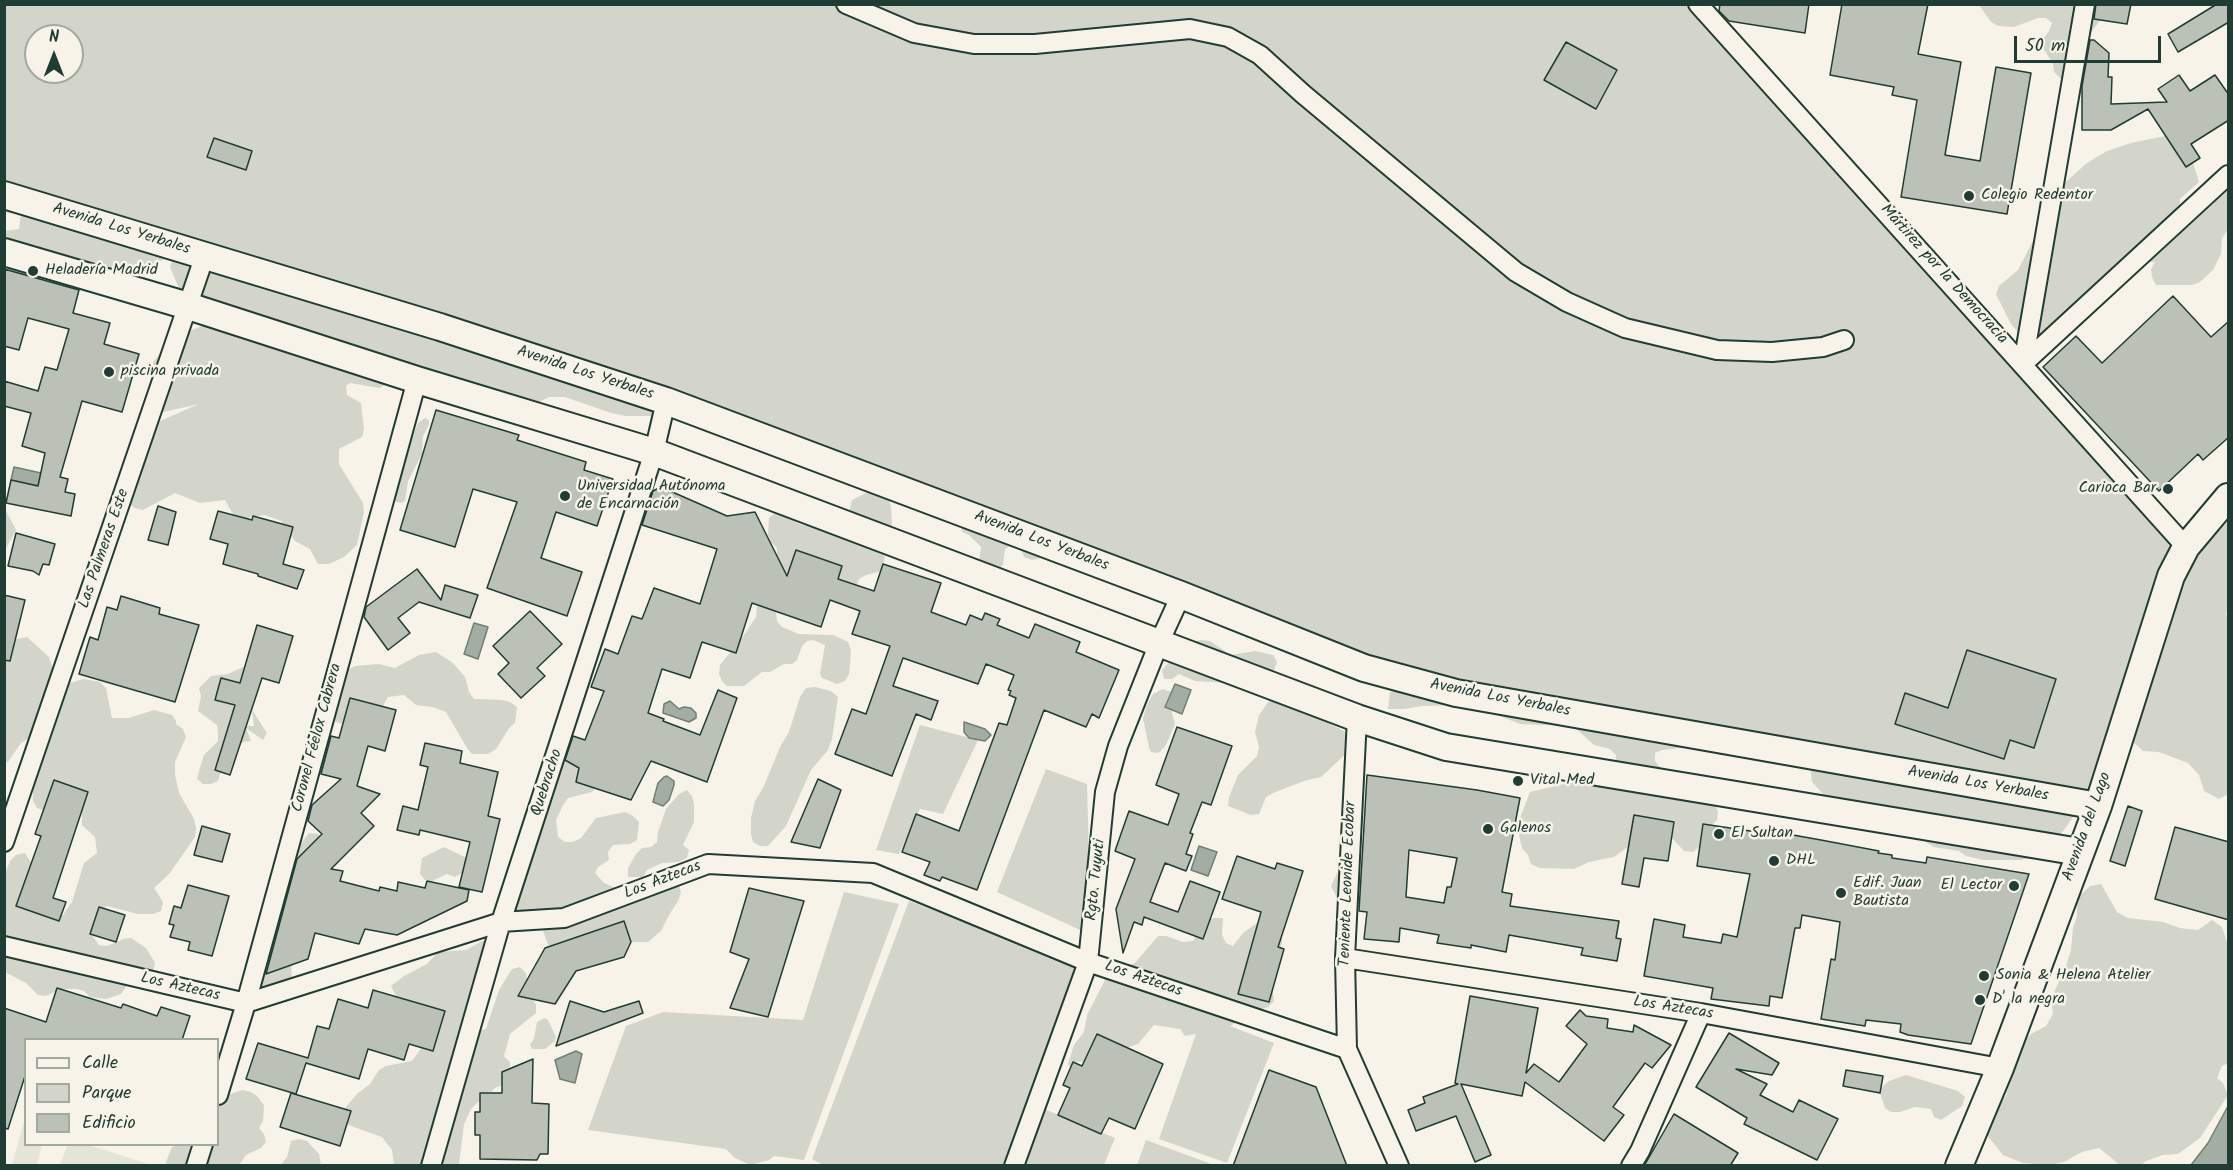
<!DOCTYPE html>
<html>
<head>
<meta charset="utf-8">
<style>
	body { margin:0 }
	#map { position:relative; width:2233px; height:1170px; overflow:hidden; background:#f7f3e8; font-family:Kalam,sans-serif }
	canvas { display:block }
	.frame { position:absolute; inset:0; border:6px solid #1f3d34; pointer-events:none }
	.legend { position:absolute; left:24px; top:1038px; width:195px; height:108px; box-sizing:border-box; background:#f7f3e8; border:2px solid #a1aaa0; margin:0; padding:8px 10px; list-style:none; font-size:18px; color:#1f3d34 }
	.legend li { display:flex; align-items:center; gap:12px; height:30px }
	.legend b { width:30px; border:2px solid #a1aaa0 }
	.north { position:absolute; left:24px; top:24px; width:60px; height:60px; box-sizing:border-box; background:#f7f3e8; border:2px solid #a1aaa0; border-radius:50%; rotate:0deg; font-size:16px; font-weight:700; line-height:24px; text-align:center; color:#1f3d34 }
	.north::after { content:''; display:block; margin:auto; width:21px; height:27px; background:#1f3d34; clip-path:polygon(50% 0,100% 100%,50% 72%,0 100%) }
	.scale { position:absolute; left:2014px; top:36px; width:147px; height:27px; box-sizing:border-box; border:3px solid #1f3d34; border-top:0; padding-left:8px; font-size:18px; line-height:21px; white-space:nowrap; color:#1f3d34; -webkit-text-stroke:4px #f7f3e8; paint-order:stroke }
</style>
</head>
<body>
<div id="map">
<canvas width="2233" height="1170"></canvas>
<div class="frame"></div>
<ul class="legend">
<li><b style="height:8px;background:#f7f3e8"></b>Calle</li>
<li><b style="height:16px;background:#d3d5ca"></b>Parque</li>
<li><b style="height:16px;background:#bbc1b6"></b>Edificio</li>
</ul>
<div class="north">N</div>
<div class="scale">50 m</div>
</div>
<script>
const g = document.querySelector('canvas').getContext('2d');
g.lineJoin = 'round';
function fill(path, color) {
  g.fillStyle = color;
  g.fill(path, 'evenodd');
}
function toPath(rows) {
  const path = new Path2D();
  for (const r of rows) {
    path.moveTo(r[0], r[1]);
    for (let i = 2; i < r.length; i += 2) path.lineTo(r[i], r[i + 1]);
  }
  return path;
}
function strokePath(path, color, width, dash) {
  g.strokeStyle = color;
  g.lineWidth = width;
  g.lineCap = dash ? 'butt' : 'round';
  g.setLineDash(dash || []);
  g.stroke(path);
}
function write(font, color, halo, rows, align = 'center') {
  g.font = font + ' Kalam,sans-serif';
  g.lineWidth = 5;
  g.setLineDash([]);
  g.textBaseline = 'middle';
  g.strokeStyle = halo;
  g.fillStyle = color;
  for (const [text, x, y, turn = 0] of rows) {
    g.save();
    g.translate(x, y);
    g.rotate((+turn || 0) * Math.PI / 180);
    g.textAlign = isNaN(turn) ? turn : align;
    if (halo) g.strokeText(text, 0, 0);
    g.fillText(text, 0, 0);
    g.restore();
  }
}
const built = toPath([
	[25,1118,26,1144,42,1145,37,1165,12,1165],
	[68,1144,89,1145,151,1165,60,1165]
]);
const green = toPath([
	[5,5,1698,5,2186,547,2098,806,2078,810,2064,830,2039,856,2021,860,1984,860,1966,856,1959,851,1934,847,1927,843,1914,829,1830,799,1823,794,1812,782,1810,765,1737,750,1720,755,1696,746,1662,750,1655,753,1655,761,1667,775,1708,802,1715,805,1718,812,1717,820,1711,826,1705,841,1699,847,1693,852,1684,851,1672,838,1665,823,1658,819,1649,819,1633,843,1614,857,1589,862,1574,869,1539,868,1531,864,1528,855,1522,848,1518,831,1518,823,1530,792,1572,782,1587,783,1616,764,1616,755,1610,749,1594,745,1573,726,1520,724,1490,712,1457,705,1422,706,1404,709,1388,709,1390,692,1422,685,1050,556,1032,560,1024,557,1021,549,1013,544,1005,549,1003,565,996,571,979,563,981,547,969,535,962,532,961,524,692,424,659,416,626,416,611,413,565,397,549,397,535,404,409,371,379,388,350,383,346,386,347,395,361,403,364,429,362,437,339,449,339,464,363,503,364,512,357,545,344,557,329,564,318,564,310,549,295,541,281,521,265,515,241,519,233,514,225,500,200,503,175,493,143,510,135,508,128,503,122,485,122,467,125,459,156,429,160,421,199,404,159,413,153,389,151,371,153,362,177,336,207,324,185,298,177,284,170,267,175,252,127,283,49,274,17,279,5,270,5,231,19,229,21,214,5,212],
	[36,36,72,36,72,72,36,72],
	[1979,5,2106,5,2102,18,2092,31,2068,76,2060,78,2054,72,2053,64,2040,43,2049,31,2052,23,2046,18,2038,18,2014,27,1998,26,1991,22],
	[2165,136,2173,137,2192,160,2199,182,2180,199,2180,208,2228,190,2228,229,2222,238,2221,254,2213,270,2200,282,2192,285,2156,285,2152,277,2151,269,2155,262,2146,262,2039,337,2022,337,2011,324,1996,294,1999,286,2018,270,2061,186,2087,163,2107,151,2131,143],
	[425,418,429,420,429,425,423,436,422,454,408,481,405,501,401,503,393,501,400,470,411,441,418,423],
	[866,493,882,495,889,500,891,507,892,525,876,548,885,556,882,571,866,575,859,579,856,587,779,605,776,613,777,621,782,627,799,634,833,635,848,642,851,650,850,666,849,674,845,681,837,684,822,678,820,673,825,645,813,640,807,641,802,646,797,660,792,664,784,664,770,672,762,672,744,686,727,686,722,681,719,674,720,665,742,638,756,617,758,593,777,556,777,548,771,542,768,535,769,518,775,513,784,515,799,524,808,526,838,526,848,517,852,500],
	[5,509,16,530,5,550],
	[2228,522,2228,610,2226,613,2228,621,2228,794,2219,799,2204,791,2199,775,2188,763,2159,752,2143,751,2132,741,2150,679,2158,665,2174,617,2178,600,2193,554,2204,541],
	[27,637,49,657,54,673,35,729,29,738,21,743,8,762,5,762,5,664,12,640],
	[1201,640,1210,641,1231,655,1255,651,1273,655,1277,662,1274,670,1228,683,1195,681,1179,674,1172,679,1164,679,1162,670,1169,662,1186,664,1193,642],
	[436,652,453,663,465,677,469,692,474,699,502,700,510,702,517,707,515,723,509,728,496,749,488,754,472,754,467,748,446,712,432,707,416,705,404,695,388,697,380,711,343,724,336,722,331,715,334,692,345,678,348,670,355,666,379,664,395,668,419,655],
	[243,667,252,667,238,700,233,706,234,714,245,726,254,726,252,710,267,733,263,740,246,728,251,741,243,742,225,757,218,781,211,784,203,784,197,779,199,771,204,755,218,741,218,733,217,725,198,711,201,696,199,688,211,676,228,674],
	[83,679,100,682,106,688,112,718,129,718,154,710,172,715,176,721,176,724,183,729,186,737,175,762,175,775,179,793,194,819,196,828,195,837,170,873,154,888,163,902,161,911,153,914,138,914,107,906,100,910,94,933,91,934,99,945,107,946,123,939,131,938,146,948,155,963,153,971,131,980,121,994,106,999,90,997,84,991,77,989,60,989,46,996,38,995,26,983,5,972,5,874,10,861,16,855,25,853,34,867,55,918,63,915,72,902,84,863,97,853,95,837,82,825,82,813,63,804,52,813,37,808,33,801,33,790,25,786,67,684],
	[815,687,831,691,838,697,832,739,828,750,811,770,786,826,768,846,760,846,753,842,751,834,751,818,755,801,764,786,780,747,789,732,800,697,806,688],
	[1163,689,1171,692,1171,709,1175,724,1166,745,1160,752,1156,753,1151,752,1149,748,1143,718,1147,705,1153,694],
	[1276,697,1348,733,1351,749,1321,777,1304,781,1273,793,1266,797,1259,814,1251,815,1228,806,1229,797,1238,775,1257,756,1259,747,1255,732,1259,715,1269,701],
	[920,725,978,740,943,814,920,809,899,854,876,850],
	[563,754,572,755,597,786,592,792,568,798,563,805,556,820,558,837,565,842,573,842,581,838,596,818,625,812,633,816,639,822,637,840,630,844,613,845,608,852,609,860,598,867,595,873,604,883,620,890,673,879,679,885,681,893,678,901,669,915,661,931,648,942,631,942,620,937,556,949,548,945,540,921,511,908],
	[1046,769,1087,784,1091,935,997,892],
	[687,790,692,796,694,804,694,822,683,845,689,850,687,858,679,862,662,863,647,870,643,877,628,877,628,868,636,854,642,848,651,847,657,842,658,832,666,809,679,794],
	[309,833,318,834,322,841,291,964,292,980,284,994,250,990,295,852],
	[444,847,467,858,469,869,455,877,447,874,432,881,425,880,420,874,422,858],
	[1343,861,1355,862,1362,874,1359,895,1346,903,1338,900,1331,886],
	[2101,884,2117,912,2128,918,2163,922,2180,928,2198,930,2212,920,2222,927,2228,945,2228,1063,2222,1066,2217,1078,2223,1083,2228,1095,2200,1138,2178,1154,2163,1155,2146,1161,2141,1165,2120,1165,2099,1148,2082,1152,2064,1162,2050,1165,2023,1163,2003,1155,1986,1134,1995,1107,2006,1096,2018,1048,2031,1034,2046,1026,2053,1014,2051,999,2066,966,2071,950,2073,928,2077,916,2077,898,2090,886],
	[844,892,899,904,804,1160,774,1156,769,1160,750,1165,735,1158,726,1149,588,1130,626,1026,663,1012,803,1020],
	[909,901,1011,940,1087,964,1011,1165,825,1166,812,1159],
	[1214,918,1223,918,1222,935,1226,943,1233,946,1243,933,1257,923,1266,922,1282,926,1282,943,1271,977,1274,1001,1268,1007,1253,1012,1230,1026,1274,1043,1227,1163,1159,1139,1196,1034,1185,1036,1180,1029,1154,1025,1138,1044,1122,1049,1102,1061,1074,1062,1073,1071,1068,1064,1074,1045,1084,1032,1087,1015,1106,978,1112,972,1135,963,1158,936,1166,936,1183,942,1193,941,1206,920],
	[482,941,491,941,478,1031,486,1029,499,990,512,969,520,967,526,973,528,990,536,1005,536,1013,510,1034,504,1056,510,1062,510,1071,503,1085,495,1088,484,1099,477,1103,471,1109,464,1124,459,1164,461,1165,443,1165,442,1153,423,1165,394,1165,392,1150,382,1137,351,1126,344,1122,340,1114,357,1094,370,1084,379,1070,386,1066,412,1061,422,1047,391,986,404,976,427,964,438,952,466,950],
	[545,1018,548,1020,556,1037,555,1041,545,1049,532,1049,530,1045,534,1038,537,1022],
	[1906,1075,1958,1091,1965,1097,1962,1106,1941,1120,1934,1117,1931,1109,1915,1107,1900,1112,1891,1112,1885,1108,1880,1093,1883,1086,1889,1081],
	[243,1090,251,1092,257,1096,264,1105,263,1121,259,1128,264,1134,266,1142,261,1148,246,1155,239,1165,167,1166,166,1162,172,1147,178,1145,218,1144,218,1107,227,1095],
	[1044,1109,1115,1138,1104,1165,1021,1166],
	[299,1139,307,1141,319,1154,321,1165,281,1165,287,1157,291,1141],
	[1146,1140,1214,1165,1137,1165]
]);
const water = toPath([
	[14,467,41,473,38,486,11,480,14,467],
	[474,623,488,627,478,659,464,654,474,623],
	[1175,684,1191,690,1182,714,1165,707,1175,684],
	[670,701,679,709,684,707,691,708,696,713,696,718,689,722,663,713,664,704,670,701],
	[964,722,985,729,991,735,985,741,969,738,964,732,964,722],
	[667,776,674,781,674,785,669,800,663,806,653,802,658,783,664,777,667,776],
	[1199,846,1217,852,1208,876,1191,870,1199,846],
	[576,1051,582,1054,575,1083,560,1079,555,1060,576,1051],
	[2228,1106,2228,1165,2191,1165,2208,1143,2228,1106]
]);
const building = toPath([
	[1720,4,1809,4,1805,33,1729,21,1719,11,1720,4],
	[1842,4,1928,4,1918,54,1961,62,1945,155,1980,161,1996,67,2031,73,2007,214,1901,197,1917,100,1892,95,1894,87,1830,75,1842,4],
	[2096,4,2131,4,2127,24,2094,19,2096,4],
	[2217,4,2229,4,2229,22,2178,52,2168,34,2217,4],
	[2090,40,2094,40,2109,53,2108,77,2112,77,2111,104,2167,102,2158,89,2179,75,2190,91,2215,75,2229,95,2229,120,2191,144,2200,158,2186,167,2148,109,2111,130,2082,130,2082,86,2090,40],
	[1566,42,1617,70,1596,109,1544,80,1566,42],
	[214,138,252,151,246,170,207,157,214,138],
	[4,269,79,290,73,313,110,323,104,344,139,354,122,412,82,401,60,477,68,479,65,492,75,494,71,516,6,503,11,480,38,486,45,453,22,446,31,413,4,406,4,381,38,391,45,367,57,370,69,329,28,318,19,350,4,346,4,269],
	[2173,296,2211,337,2229,321,2229,437,2203,460,2198,454,2159,491,2043,367,2076,336,2102,363,2173,296],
	[436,410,519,435,517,440,586,462,584,470,613,479,597,526,556,512,541,558,582,572,567,616,487,588,517,502,473,489,455,547,400,530,436,410],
	[661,487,727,516,755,512,787,576,796,550,842,566,838,579,874,591,883,564,941,583,931,612,966,625,970,615,982,620,985,613,1000,619,997,625,1029,638,1035,624,1080,642,1076,652,1119,670,1099,718,1092,714,1086,727,1044,710,977,890,942,877,940,881,924,875,930,862,902,852,916,814,959,831,999,723,1007,725,1016,698,1009,695,1011,691,1008,690,1014,675,986,664,978,684,903,658,893,686,938,701,931,720,916,714,892,776,835,754,852,709,866,714,890,646,852,634,860,611,830,600,821,627,752,603,736,653,702,642,690,678,662,669,648,713,664,719,663,721,700,735,718,690,737,698,707,782,651,761,631,800,576,782,579,768,565,760,573,736,585,740,604,691,591,687,605,649,618,654,632,616,642,619,654,588,700,604,717,549,642,525,653,491,661,487],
	[158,506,176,512,168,545,148,540,158,506],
	[218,511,252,520,253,516,293,527,283,564,304,570,297,589,258,576,258,574,223,564,228,544,210,539,218,511],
	[16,533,55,544,49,565,43,564,39,575,33,571,8,566,16,533],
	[417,569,441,600,445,585,478,595,470,618,419,602,398,618,410,633,388,650,364,617,366,607,417,569],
	[4,595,25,600,10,661,4,660,4,595],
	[121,596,160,608,159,614,199,625,175,702,79,674,90,637,98,640,107,607,117,610,121,596],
	[530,611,562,644,537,668,545,676,521,698,498,674,509,663,493,646,530,611],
	[257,625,293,636,279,683,262,678,230,775,215,770,235,705,215,700,221,678,240,683,257,625],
	[1967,650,2056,679,2034,748,2010,740,2004,759,1895,724,1905,693,1948,708,1967,650],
	[350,698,396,710,385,751,368,746,357,786,380,794,361,813,374,826,331,869,343,871,340,881,379,891,380,887,397,891,398,882,425,888,427,881,469,890,467,901,397,935,365,929,359,944,315,933,308,959,266,974,297,859,322,834,308,821,312,805,341,779,321,774,331,736,339,738,350,698],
	[1177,727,1232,746,1211,805,1202,802,1190,833,1193,834,1186,854,1192,856,1186,871,1165,863,1150,902,1178,912,1190,881,1220,892,1203,939,1144,917,1142,925,1134,922,1123,953,1116,909,1135,859,1115,851,1129,811,1168,825,1179,794,1156,785,1177,727],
	[425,743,462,751,460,763,498,772,488,816,500,819,482,892,459,887,470,842,420,830,419,835,397,830,403,806,418,810,428,767,420,765,425,743],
	[1367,775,1477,790,1520,798,1502,892,1512,894,1510,906,1619,921,1616,938,1621,939,1617,961,1581,955,1583,948,1509,935,1506,952,1471,945,1471,948,1437,943,1439,935,1400,928,1399,942,1364,939,1367,912,1359,911,1367,775],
	[1409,850,1457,858,1451,887,1447,887,1444,903,1406,897,1409,850],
	[818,779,841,790,820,848,791,842,818,779],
	[54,780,88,792,53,898,66,902,59,921,16,906,41,836,35,834,54,780],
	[2128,806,2142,811,2125,866,2110,861,2128,806],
	[1634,815,1674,822,1668,861,1644,858,1639,887,1622,884,1634,815],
	[1703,824,1764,833,1765,830,1821,840,1879,851,1878,853,1892,855,1892,858,1926,863,1927,857,2029,874,1971,1044,1908,1035,1900,1032,1901,1024,1866,1020,1865,1026,1821,1019,1831,959,1835,960,1840,922,1802,915,1800,928,1795,928,1782,998,1770,996,1769,1006,1711,999,1713,988,1644,976,1654,919,1685,925,1683,937,1721,943,1723,934,1737,937,1750,874,1697,866,1703,824],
	[202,826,230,834,222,862,194,855,202,826],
	[2175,827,2229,842,2229,920,2155,899,2175,827],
	[1237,856,1275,869,1277,863,1303,871,1278,947,1284,949,1269,1002,1238,994,1261,912,1222,899,1237,856],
	[188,885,229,896,212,956,188,950,190,942,170,937,174,925,169,924,174,906,181,908,188,885],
	[749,888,804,901,768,1017,730,1008,749,959,730,952,749,888],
	[99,907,125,915,116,942,90,934,99,907],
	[624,921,631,942,624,957,576,971,555,1004,518,996,545,948,624,921],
	[57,988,121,1008,123,1004,157,1016,161,1007,190,1016,182,1040,26,1040,26,1073,8,1129,4,1128,4,1008,46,1022,57,988],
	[373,990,445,1011,433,1051,409,1044,404,1060,368,1049,359,1079,306,1063,296,1094,246,1079,258,1043,308,1058,317,1026,329,1029,338,999,368,1008,373,990],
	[1470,996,1538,1008,1526,1073,1534,1064,1559,1082,1587,1044,1566,1026,1580,1010,1586,1016,1608,1019,1607,1028,1633,1032,1634,1025,1671,1045,1652,1068,1645,1063,1613,1107,1624,1115,1604,1141,1525,1082,1522,1096,1461,1084,1491,1155,1475,1162,1456,1116,1416,1131,1408,1110,1425,1103,1423,1097,1458,1084,1455,1083,1470,996],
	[570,1001,604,1012,639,1001,643,1013,556,1046,570,1001],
	[1729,1033,1779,1063,1772,1075,1736,1069,1767,1084,1760,1095,1793,1112,1799,1100,1838,1119,1817,1160,1744,1124,1747,1118,1696,1087,1729,1033],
	[1097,1034,1163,1064,1135,1129,1109,1118,1101,1134,1058,1115,1070,1088,1063,1085,1073,1062,1082,1066,1097,1034],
	[533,1059,532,1103,549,1104,548,1154,540,1154,537,1160,480,1159,480,1135,475,1135,475,1112,480,1112,480,1093,502,1093,502,1072,533,1059],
	[1269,1070,1316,1087,1347,1166,1233,1166,1269,1070],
	[1846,1070,1883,1076,1880,1093,1843,1086,1846,1070],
	[291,1093,351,1111,340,1146,280,1127,291,1093],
	[1674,1114,1738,1153,1730,1166,1644,1166,1674,1114]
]);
const street = toPath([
	[846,4,914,33,974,44,1035,44,1190,29,1228,37,1260,55,1303,94,1516,272,1567,302,1625,328,1717,350,1772,352,1823,347,1844,340],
	[1698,4,2186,547],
	[2023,364,2085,4],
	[2023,364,2228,175],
	[1357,718,1345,958,1347,1049,1399,1166],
	[4,842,205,255],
	[4,946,246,1003,501,922,564,918,708,864,873,873,1088,962,1347,1049],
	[1345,958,1701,1013,2000,1068],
	[218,1095,246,1003,417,380],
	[196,1166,203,1144],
	[431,1166,501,922,654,452,666,401],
	[1014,1166,1088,962,1105,792,1118,746,1159,643,1181,595],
	[1631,1166,1640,1151,1701,1013]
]);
const secondary = toPath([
	[4,195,440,327,666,401,1181,595,1364,668,1456,693,2098,806],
	[4,252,188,306,417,380,654,452,1357,718,1446,747,2080,852],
	[1959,1166,2000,1068,2098,806,2171,576,2186,547,2228,497]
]);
const markers = [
	[1969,196,6,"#1f3d34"],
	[33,271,6,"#1f3d34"],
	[109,372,6,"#1f3d34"],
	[2168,489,6,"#1f3d34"],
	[565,496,6,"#1f3d34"],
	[1518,781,6,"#1f3d34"],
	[1488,829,6,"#1f3d34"],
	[1719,834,6,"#1f3d34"],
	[1774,861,6,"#1f3d34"],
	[2014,886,6,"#1f3d34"],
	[1841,893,6,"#1f3d34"],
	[1984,976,6,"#1f3d34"],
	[1980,1000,6,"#1f3d34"]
];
const poiNames = [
	["Colegio Redentor",1981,196],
	["Heladería Madrid",45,271],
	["piscina privada",121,372],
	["Universidad Autónoma",577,487],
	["de Encarnación",577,505],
	["Carioca Bar",2156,489,"right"],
	["Vital Med",1530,781],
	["Galenos",1500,829],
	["El Sultan",1731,834],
	["DHL",1786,861],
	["Edif. Juan",1853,884],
	["Bautista",1853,902],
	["El Lector",2002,886,"right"],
	["Sonia & Helena Atelier",1996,976],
	["D' la negra",1992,1000]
];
const streetNames = [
	["Avenida Los Yerbales",121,230,17],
	["Mártirez por la Democracia",1943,275,48],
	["Avenida Los Yerbales",585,374,18],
	["Avenida Los Yerbales",1041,542,21],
	["Las Palmeras Este",105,549,-71],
	["Avenida Los Yerbales",1500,699,11],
	["Coronel Féelox Cabrera",318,738,-75],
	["Quebracho",548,783,-72],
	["Avenida Los Yerbales",1978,785,10],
	["Avenida del Lago",2088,827,-70],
	["Rgto. Tuyuti",1097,880,-84],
	["Los Aztecas",663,881,-21],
	["Teniente Leonide Ecobar",1349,884,-88],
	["Los Aztecas",1143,980,19],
	["Los Aztecas",180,988,13],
	["Los Aztecas",1673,1009,9]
];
fill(built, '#e5e4d9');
fill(green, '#d3d5ca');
fill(water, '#a4ada3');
strokePath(water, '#6f8077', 1.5);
fill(building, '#bbc1b6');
strokePath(building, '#1f3d34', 1.5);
strokePath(street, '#1f3d34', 22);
strokePath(secondary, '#1f3d34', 30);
strokePath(street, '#f7f3e8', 18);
strokePath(secondary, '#f7f3e8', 26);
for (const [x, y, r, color] of markers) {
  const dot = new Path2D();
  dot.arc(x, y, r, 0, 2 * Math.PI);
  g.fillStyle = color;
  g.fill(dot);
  strokePath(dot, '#f7f3e8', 2);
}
write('16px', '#1f3d34', '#f7f3e8', poiNames, 'left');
write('16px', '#1f3d34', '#f7f3e8', streetNames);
</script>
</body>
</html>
